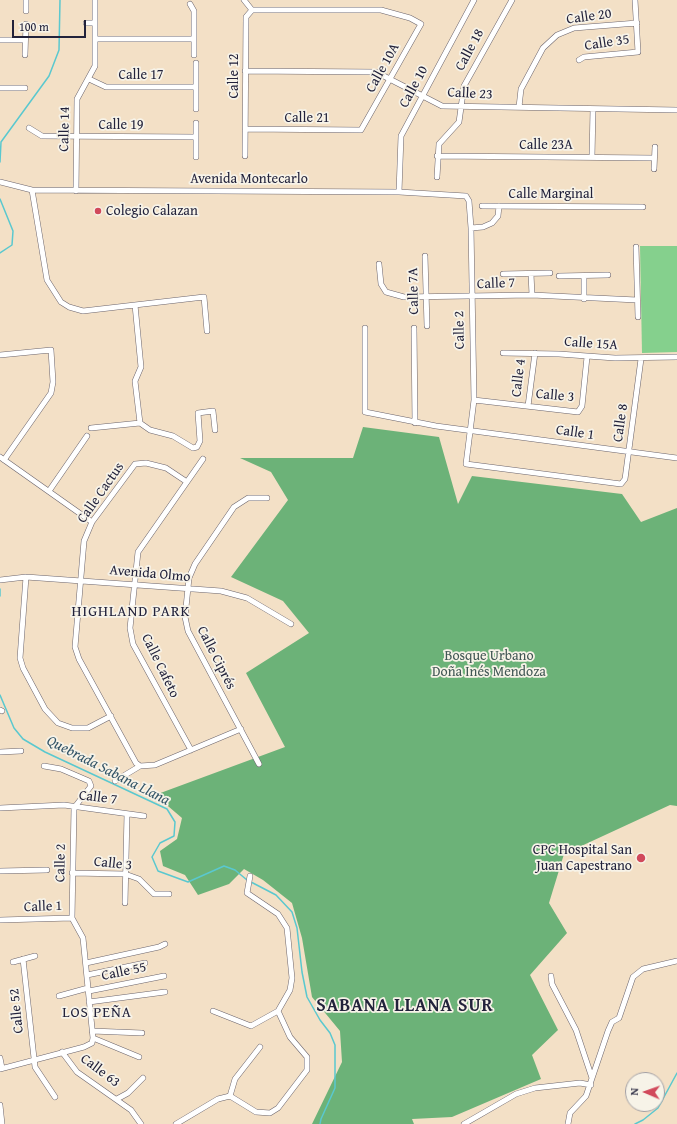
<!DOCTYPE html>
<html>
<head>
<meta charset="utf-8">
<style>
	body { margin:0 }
	#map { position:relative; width:677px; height:1124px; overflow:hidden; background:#f3e0c6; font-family:"Gentium Book Plus",serif }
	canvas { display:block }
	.north { position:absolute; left:625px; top:1072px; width:40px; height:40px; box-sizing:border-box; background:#f7f3e8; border:1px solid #a29fa3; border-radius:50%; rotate:272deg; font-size:11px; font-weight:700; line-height:16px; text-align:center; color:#22223b }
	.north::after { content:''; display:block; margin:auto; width:14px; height:18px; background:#d1495b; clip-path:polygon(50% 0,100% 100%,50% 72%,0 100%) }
	.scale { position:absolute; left:12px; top:20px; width:74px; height:18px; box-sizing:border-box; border:2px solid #22223b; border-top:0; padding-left:5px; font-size:12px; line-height:14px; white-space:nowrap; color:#22223b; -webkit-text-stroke:3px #f7f3e8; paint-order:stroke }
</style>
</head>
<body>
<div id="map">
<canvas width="677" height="1124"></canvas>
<div class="north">N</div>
<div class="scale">100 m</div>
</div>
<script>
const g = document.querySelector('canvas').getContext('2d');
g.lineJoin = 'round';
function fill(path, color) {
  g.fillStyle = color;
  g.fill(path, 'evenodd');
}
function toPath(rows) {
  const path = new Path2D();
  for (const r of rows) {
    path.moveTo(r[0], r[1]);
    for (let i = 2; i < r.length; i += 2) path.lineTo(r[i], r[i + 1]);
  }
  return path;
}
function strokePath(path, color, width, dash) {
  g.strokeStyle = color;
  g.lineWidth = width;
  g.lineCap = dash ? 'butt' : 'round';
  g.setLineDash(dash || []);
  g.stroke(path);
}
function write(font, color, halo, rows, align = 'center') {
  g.font = font + ' "Gentium Book Plus",serif';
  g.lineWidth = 3.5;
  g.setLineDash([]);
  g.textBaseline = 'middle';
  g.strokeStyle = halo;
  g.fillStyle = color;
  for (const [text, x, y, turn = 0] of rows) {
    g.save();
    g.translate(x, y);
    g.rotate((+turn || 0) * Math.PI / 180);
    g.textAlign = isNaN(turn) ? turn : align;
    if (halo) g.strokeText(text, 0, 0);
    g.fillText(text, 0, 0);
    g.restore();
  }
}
const green = toPath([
	[640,246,677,246,677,352,642,353]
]);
const forest = toPath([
	[363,427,439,437,458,504,472,476,622,494,641,522,677,508,677,806,670,805,564,854,549,903,567,933,530,975,558,1030,532,1055,541,1079,452,1117,412,1119,414,1124,312,1124,342,1062,340,1031,312,997,302,938,292,903,263,880,244,869,229,884,198,895,185,875,163,866,160,851,177,839,182,818,155,795,285,747,246,673,309,633,283,601,231,577,288,500,271,472,240,458,353,458]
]);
const stream = toPath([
	[0,162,1,142,49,76,59,50,60,0],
	[0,199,13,231,12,245,0,253],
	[0,589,0,596],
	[0,695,14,728,23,739,45,752,167,809,175,822,174,836,160,843,152,857,158,871,188,882,224,866,235,870,247,880],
	[251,882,276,895,292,912,297,928,302,972,307,997,320,1020,330,1033,335,1045,335,1088,321,1119,320,1124],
	[635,1124,643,1120,658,1108,677,1073]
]);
const street = toPath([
	[244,0,252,10],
	[190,4,194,11,194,55],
	[26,11,26,0],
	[86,23,95,23],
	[95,39,194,39],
	[0,40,25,40],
	[25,55,26,24],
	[579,60,584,57,638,52,635,0],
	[245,71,376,72,442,106,677,110],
	[89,79,106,87,196,87],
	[0,88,25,88],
	[519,107,521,89,543,48,557,35,574,28,637,23],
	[196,109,196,63],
	[29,128,42,136,195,137],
	[245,129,361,130,421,24,410,18,381,10,252,10],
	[245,156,246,17,252,10],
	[437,156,654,158],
	[196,157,196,123],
	[592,157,593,109],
	[654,169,655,147],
	[437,177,439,144,459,122,464,86,512,0],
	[0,182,32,190,399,192,466,196,469,201,471,228,474,400,466,464,621,484,625,479,641,359],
	[32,190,47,280,61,302,69,307,83,311,204,297,207,331],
	[76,191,77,99,95,66,95,0],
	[399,192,401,136,474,0],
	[482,206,643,207],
	[471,228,483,227,492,223,498,216,499,206],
	[636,247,638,317],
	[425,256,427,326],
	[379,264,381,284,386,292,404,297,532,295,637,300],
	[503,274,550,273],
	[531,274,532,295],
	[559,276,608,275],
	[584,299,584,276],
	[135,305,141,367,135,381,140,423,150,430,173,436,193,448,197,447,200,441,198,413,213,411,215,430],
	[365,328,365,412,436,426,677,458],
	[414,328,415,423],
	[503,353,559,354,615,358,677,357],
	[0,355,51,350,53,382,51,393,4,460],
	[474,400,578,412,582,406,587,357],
	[528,406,535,353],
	[91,428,140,423],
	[0,457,92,522],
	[49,491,87,436],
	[26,577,20,658,23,668,45,709,58,723,72,728,88,728,111,716],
	[0,580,26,577,221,591,247,598,291,624],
	[0,710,2,711],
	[191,750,133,644,130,628,138,552,203,459],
	[0,752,21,751],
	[259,764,188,631,185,617,189,578,195,564,234,507,248,498,267,498],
	[44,766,61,769,89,781,91,786,74,808,72,918],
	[140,766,136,763,79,659,75,647,84,541,92,522,135,464,146,463,166,468,187,482],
	[115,781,140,766,155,765,241,729],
	[0,808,64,805,144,816],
	[0,871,47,870],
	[72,873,125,874,139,879,154,894,169,894],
	[125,903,127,814],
	[0,920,72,918],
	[23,959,35,1067,55,1097],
	[13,962,35,956],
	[86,963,159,947,165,944],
	[87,975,145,963],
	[551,976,552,984,576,1030,592,1078],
	[89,991,164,976],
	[59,996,88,988],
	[89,1002,165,992],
	[213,1011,251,1026,278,1011],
	[92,1031,142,1033],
	[93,1038,139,1057],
	[62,1052,77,1072,131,1110,141,1124],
	[0,1058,2,1068],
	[0,1069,84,1047,92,1043,93,1038,83,938,72,918],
	[230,1096,235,1079,260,1047],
	[117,1099,128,1093,143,1078],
	[0,1105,2,1124],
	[176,1124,218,1099,230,1096,256,1112,270,1113,278,1108,307,1070,307,1057,290,1037,278,1011,290,990,292,978,287,928,278,914,247,893,250,876],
	[464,1124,516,1094,535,1088,580,1083,591,1085],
	[568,1124,570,1113,586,1096,608,1031,612,1022,619,1018,633,977,643,969,677,961]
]);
const markers = [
	[98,211,4,"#d1495b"],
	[641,858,5,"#d1495b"]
];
const streetNames = [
	["Calle 20",589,17,-8],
	["Calle 35",607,43,-9],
	["Calle 18",470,50,-62],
	["Calle 10A",383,68,-61],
	["Calle 17",141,75],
	["Calle 12",234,76,-90],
	["Calle 10",414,87,-62],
	["Calle 23",470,94,3],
	["Calle 21",307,118],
	["Calle 19",121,125],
	["Calle 14",65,129,-89],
	["Calle 23A",546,145],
	["Avenida Montecarlo",249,179],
	["Calle Marginal",551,194],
	["Calle 7",496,284,-2],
	["Calle 7A",414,291,-91],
	["Calle 2",460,330,-91],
	["Calle 15A",591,344,4],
	["Calle 4",519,378,-83],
	["Calle 3",555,396,5],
	["Calle 8",621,423,-82],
	["Calle 1",575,433,8],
	["Calle Cactus",101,493,-55],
	["Avenida Olmo",150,574,5],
	["Calle Ciprés",216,658,63],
	["Calle Cafeto",160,666,64],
	["Calle 7",98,798,7],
	["Calle 2",61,863,-89],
	["Calle 3",113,864,6],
	["Calle 1",43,907,-2],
	["Calle 55",124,972,-12],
	["Calle 52",17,1011,-96],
	["Calle 63",100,1071,37]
];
const poiNames = [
	["Colegio Calazan",106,211],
	["CPC Hospital San",632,850,"right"],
	["Juan Capestrano",632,866,"right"]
];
const parkNames = [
	["Bosque Urbano",489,656],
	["Doña Inés Mendoza",489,672]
];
const neighbourhoodNames = [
	["HIGHLAND PARK",131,612],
	["LOS PEÑA",97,1013]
];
const waterNames = [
	["Quebrada Sabana Llana",108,771,27]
];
const districtNames = [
	["SABANA LLANA SUR",405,1006]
];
fill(green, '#85d08d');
fill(forest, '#6cb278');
strokePath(stream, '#5ac8cf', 1.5);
strokePath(street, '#6b646c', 6);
strokePath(street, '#fff', 5);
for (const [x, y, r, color] of markers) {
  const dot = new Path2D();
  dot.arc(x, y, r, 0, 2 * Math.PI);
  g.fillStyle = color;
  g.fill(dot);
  strokePath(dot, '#f7f3e8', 1.5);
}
write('14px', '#22223b', '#f7f3e8', streetNames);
write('14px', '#22223b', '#f7f3e8', poiNames, 'left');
write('14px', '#405654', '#f7f3e8', parkNames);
g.letterSpacing = '1px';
write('15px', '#22223b', '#f7f3e8', neighbourhoodNames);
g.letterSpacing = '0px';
write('italic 15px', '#335467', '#f7f3e8', waterNames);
g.letterSpacing = '1px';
write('bold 18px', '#22223b', '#f7f3e8', districtNames);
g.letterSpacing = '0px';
</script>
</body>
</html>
